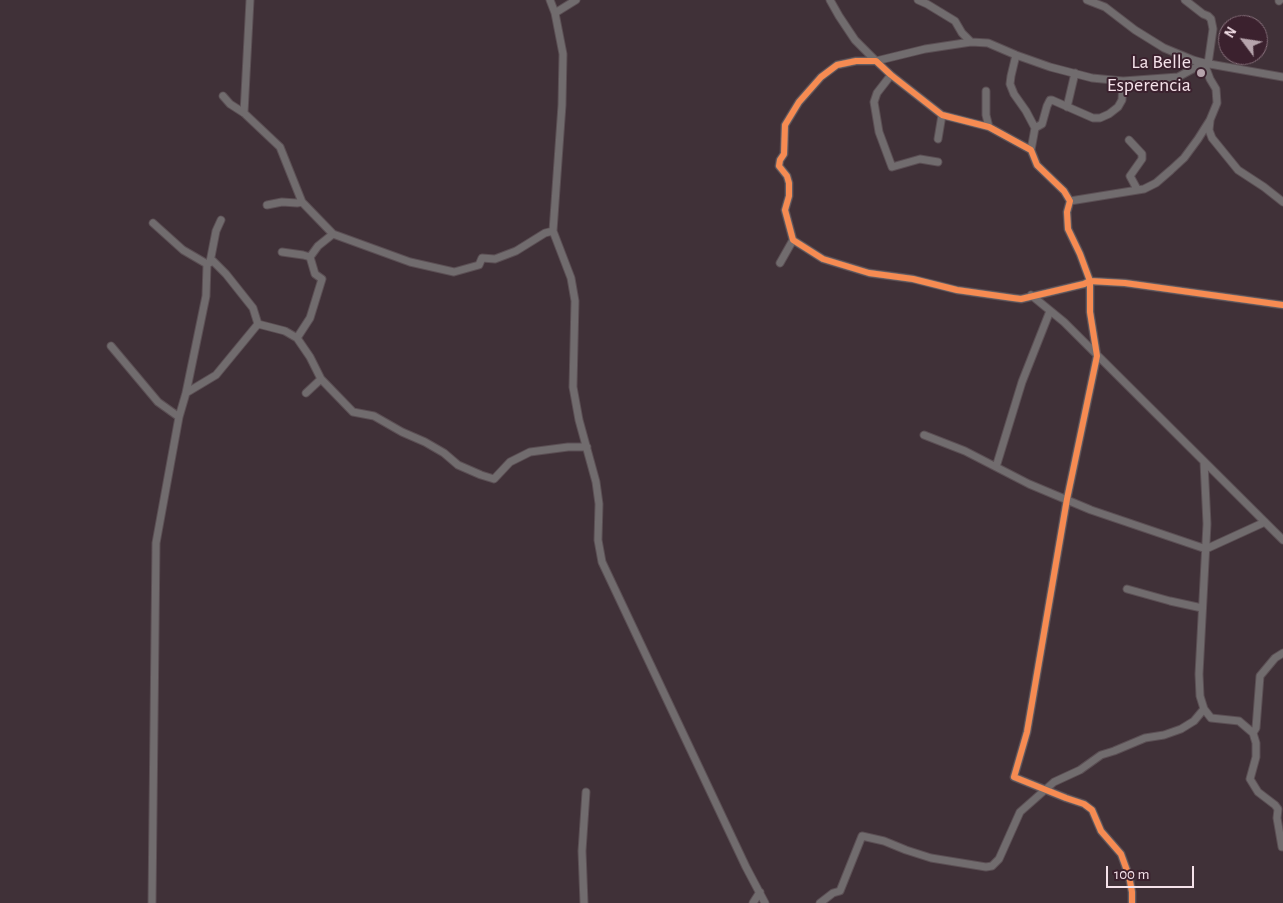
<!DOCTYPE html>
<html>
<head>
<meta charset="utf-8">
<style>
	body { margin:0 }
	#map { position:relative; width:1283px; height:903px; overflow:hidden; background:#403138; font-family:"Alegreya Sans",sans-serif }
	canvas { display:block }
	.north { position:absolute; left:1218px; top:15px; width:50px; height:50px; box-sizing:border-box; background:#3b212e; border:1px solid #856e79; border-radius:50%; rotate:301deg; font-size:14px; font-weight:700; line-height:20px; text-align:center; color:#f5e2ea }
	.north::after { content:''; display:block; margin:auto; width:18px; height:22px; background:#b6a4ac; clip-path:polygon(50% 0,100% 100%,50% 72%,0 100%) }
	.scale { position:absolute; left:1106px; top:866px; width:88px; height:22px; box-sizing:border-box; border:2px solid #f5e2ea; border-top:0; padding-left:6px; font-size:15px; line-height:18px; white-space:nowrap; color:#f5e2ea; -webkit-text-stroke:4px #3b212e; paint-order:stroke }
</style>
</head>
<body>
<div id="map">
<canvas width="1283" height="903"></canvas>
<div class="north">N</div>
<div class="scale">100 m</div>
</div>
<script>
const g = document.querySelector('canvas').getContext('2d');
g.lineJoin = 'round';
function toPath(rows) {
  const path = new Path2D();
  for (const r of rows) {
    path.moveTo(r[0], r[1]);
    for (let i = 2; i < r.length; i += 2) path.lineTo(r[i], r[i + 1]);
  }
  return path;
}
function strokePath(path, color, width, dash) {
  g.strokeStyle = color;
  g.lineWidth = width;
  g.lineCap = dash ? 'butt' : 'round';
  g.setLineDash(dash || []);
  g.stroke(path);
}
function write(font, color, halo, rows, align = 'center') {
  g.font = font + ' "Alegreya Sans",sans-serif';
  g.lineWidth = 4;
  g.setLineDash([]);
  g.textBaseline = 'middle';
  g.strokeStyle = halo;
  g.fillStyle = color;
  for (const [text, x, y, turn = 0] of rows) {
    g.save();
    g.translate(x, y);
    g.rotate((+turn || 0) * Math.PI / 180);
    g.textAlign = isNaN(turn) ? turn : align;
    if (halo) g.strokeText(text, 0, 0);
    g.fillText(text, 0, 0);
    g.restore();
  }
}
const minor = toPath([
	[550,0,555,13,563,54,562,105,553,231,571,278,575,301,573,387,579,420,596,482,599,504,598,540,602,562,746,867,765,903],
	[830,0,839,16,855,40,876,61,925,49,971,42,988,43,1016,55,1050,67,1092,78,1123,81,1178,77,1204,63],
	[918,0,927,4,955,21,962,33,971,42],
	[1087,0,1105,7,1135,30,1164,48,1193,60,1204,63,1283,77],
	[1185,0,1203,14,1208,16,1211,19,1213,29,1208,64],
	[1279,1,1280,0],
	[555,13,576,0],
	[1016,55,1011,76,1010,84,1014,94,1026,111,1035,128,1031,150],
	[891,75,877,93,874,102,879,132,892,167,920,159,938,162],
	[986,91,986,115,989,127],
	[223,96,230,104,244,113,280,147,302,202,333,234,410,262,454,272,479,265,482,258,495,259,516,251,545,233,553,231],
	[1067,107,1075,73],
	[244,113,250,0],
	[1210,121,1209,130,1212,138,1238,170,1264,187,1283,202],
	[1035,128,1042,124,1047,106,1050,100,1052,100,1093,118,1100,118,1109,114,1118,107,1122,100,1123,81],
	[938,139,942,115],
	[1129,140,1142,154,1142,159,1130,176,1137,189],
	[1070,201,1144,189,1156,183,1171,170,1184,158,1198,139,1210,120,1217,103,1216,89,1210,79,1204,63],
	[267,205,282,202,297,203,302,202],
	[282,252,303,255,310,257],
	[210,262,216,231,221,220],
	[780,263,793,240],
	[207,264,213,261,226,274,253,308,258,324],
	[1031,295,1064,322,1283,540],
	[297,338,310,357,321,379,353,412,374,416,402,432,425,442,444,453,458,465,481,475,494,479,510,462,530,452,568,447,587,447],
	[111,346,158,402,179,417],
	[186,393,216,375,258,324,285,331,297,338,310,318,322,279,315,274,310,257,318,246,333,234],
	[306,393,321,379],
	[924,435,965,451,1029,484,1091,510,1206,549,1265,522],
	[1204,462,1207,524,1199,674,1200,696,1204,709,1211,718,1239,721,1253,733,1256,743,1256,757,1250,779,1258,792,1275,805,1278,809,1277,818,1282,847],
	[996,467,1022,382,1050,311],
	[1127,589,1170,601,1202,608],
	[1253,733,1256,728,1260,676,1275,658,1283,653],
	[152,903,156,543,179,417,186,393,206,296,207,264,183,250,153,223],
	[584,903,582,851,586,792],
	[753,903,760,892],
	[820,903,833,893,840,891,862,836,884,841,906,850,931,858,986,867,992,866,999,859,1020,812,1054,782,1080,770,1101,755,1114,751,1145,738,1164,735,1181,729,1194,721,1204,709],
	[1132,903,1132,892,1129,876,1121,854,1101,831,1092,810,1084,804,1066,798,1014,777,1027,732,1067,499,1097,356,1090,312,1090,281,1084,284,1021,299,1013,298,957,290,913,279,869,273,823,259,793,240,785,210,789,196,789,183,787,176,779,166,780,160,784,154,785,125,799,102,821,77,837,65,856,61,876,61,891,75,942,115,989,127,1031,150,1037,165,1064,191,1070,201,1067,212,1068,229,1080,254,1090,281,1125,283,1283,305]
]);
const cycleway = toPath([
	[1132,903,1132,892,1129,876,1121,854,1101,831,1092,810,1084,804,1066,798,1014,777,1027,732,1067,499,1097,356,1090,312,1090,281,1084,284,1021,299,1013,298,957,290,913,279,869,273,823,259,793,240,785,210,789,196,789,183,787,176,779,166,780,160,784,154,785,125,799,102,821,77,837,65,856,61,876,61,891,75,942,115,989,127,1031,150,1037,165,1064,191,1070,201,1067,212,1068,229,1080,254,1090,281,1125,283,1283,305]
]);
const markers = [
	[1201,73,5,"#b6a4ac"]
];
const poiNames = [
	["La Belle",1191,62],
	["Esperencia",1191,85]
];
strokePath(minor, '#5b4f54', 9);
strokePath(minor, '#716c6e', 7);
strokePath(cycleway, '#f68b52', 6);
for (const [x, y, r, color] of markers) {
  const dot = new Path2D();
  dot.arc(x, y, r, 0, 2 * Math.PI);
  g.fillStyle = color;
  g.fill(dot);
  strokePath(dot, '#3b212e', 2);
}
write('20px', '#f5e2ea', '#3b212e', poiNames, 'right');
</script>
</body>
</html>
